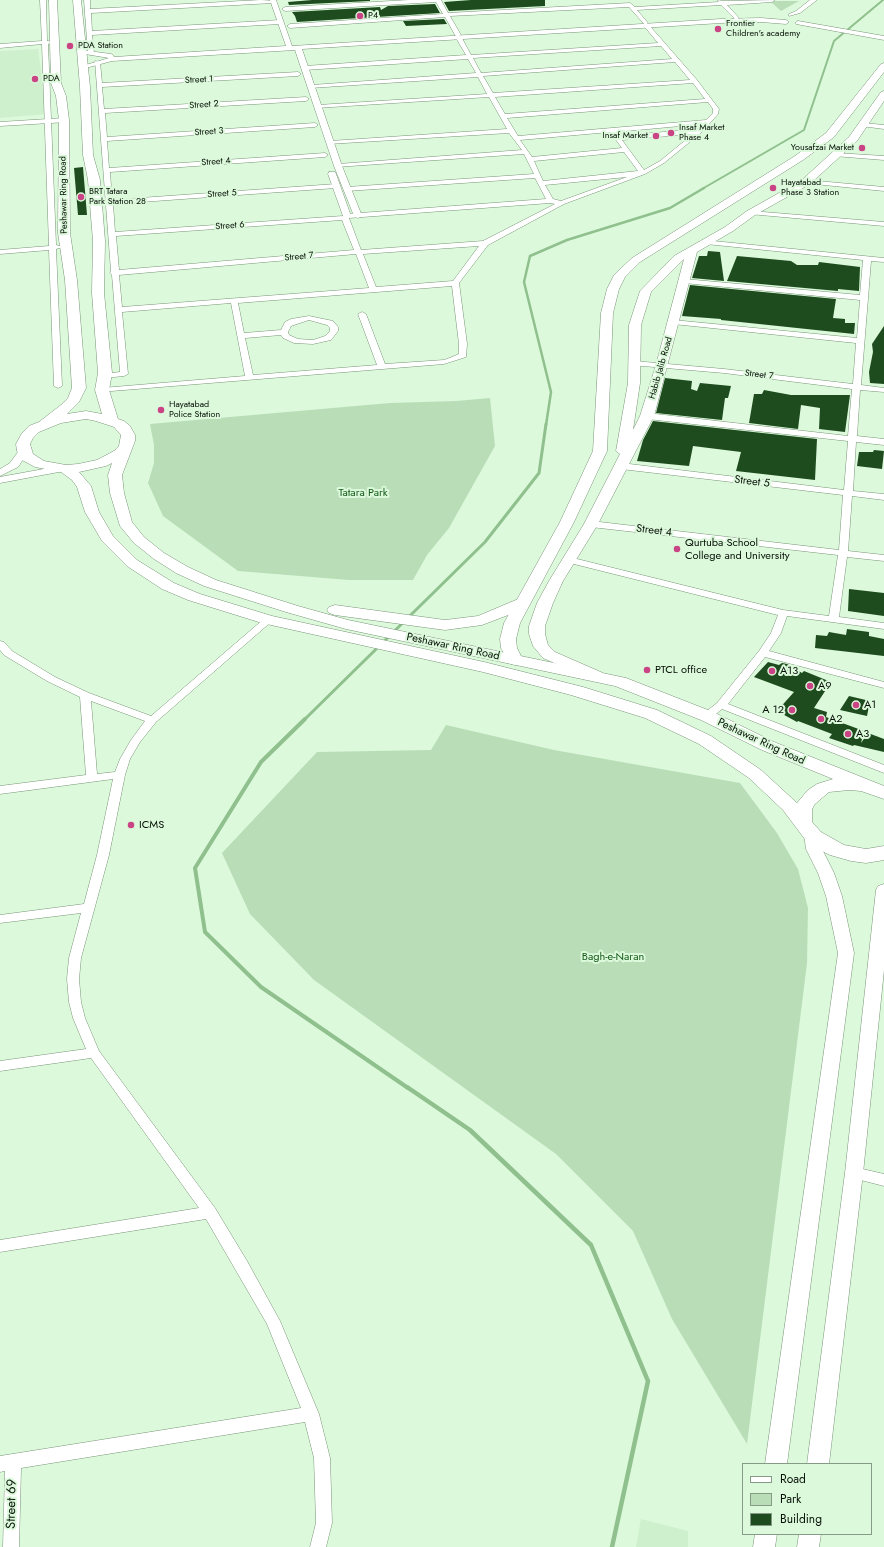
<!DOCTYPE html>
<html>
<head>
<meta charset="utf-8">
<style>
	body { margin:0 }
	#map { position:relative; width:884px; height:1547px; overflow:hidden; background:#dcf9db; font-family:Jost,sans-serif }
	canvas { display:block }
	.legend { position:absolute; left:742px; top:1463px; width:130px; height:72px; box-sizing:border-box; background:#dcf9db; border:1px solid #869b86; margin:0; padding:5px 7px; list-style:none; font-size:12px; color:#060f06 }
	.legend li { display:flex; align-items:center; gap:8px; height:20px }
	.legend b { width:20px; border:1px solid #869b86 }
</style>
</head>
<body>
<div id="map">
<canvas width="884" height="1547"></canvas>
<ul class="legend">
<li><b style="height:5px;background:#fff"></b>Road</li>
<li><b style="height:11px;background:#b9deb7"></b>Park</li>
<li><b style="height:11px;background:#1e4c1f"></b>Building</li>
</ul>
</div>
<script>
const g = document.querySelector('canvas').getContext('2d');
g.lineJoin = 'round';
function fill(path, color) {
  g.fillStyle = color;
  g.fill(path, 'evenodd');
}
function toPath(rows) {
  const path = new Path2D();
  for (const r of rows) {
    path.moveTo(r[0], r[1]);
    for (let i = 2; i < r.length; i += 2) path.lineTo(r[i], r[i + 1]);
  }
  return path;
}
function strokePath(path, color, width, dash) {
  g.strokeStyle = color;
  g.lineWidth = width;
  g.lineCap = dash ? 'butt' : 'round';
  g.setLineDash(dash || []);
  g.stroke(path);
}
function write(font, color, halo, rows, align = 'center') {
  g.font = font + ' Jost,sans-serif';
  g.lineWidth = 4;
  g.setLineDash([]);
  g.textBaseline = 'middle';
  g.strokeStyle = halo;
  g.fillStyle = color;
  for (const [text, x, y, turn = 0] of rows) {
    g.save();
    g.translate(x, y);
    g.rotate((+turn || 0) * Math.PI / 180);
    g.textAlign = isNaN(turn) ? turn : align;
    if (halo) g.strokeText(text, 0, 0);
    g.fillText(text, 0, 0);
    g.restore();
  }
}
const built = toPath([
	[38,49,47,114,0,118,0,51],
	[641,1519,688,1531,688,1547,636,1547]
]);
const green = toPath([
	[770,1,799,1,781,11],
	[490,398,495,446,449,528,427,555,413,580,349,580,238,571,163,516,148,483,154,463,154,445,150,424,390,403,456,401],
	[446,725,554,750,740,783,777,833,798,869,808,908,807,963,747,1444,672,1319,633,1231,556,1154,314,980,250,914,222,853,317,752,431,750]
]);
const streamFar4 = toPath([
	[702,189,804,130,834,41,883,0]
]);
const streamFar3 = toPath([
	[546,425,551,392,524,282,530,256,567,240,670,208,704,188]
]);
const streamFar2 = toPath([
	[304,720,485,542,539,473,546,424]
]);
const streamFar1 = toPath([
	[305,719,261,762,195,868,205,932,261,987,408,1088]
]);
const stream = toPath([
	[407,1087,470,1130,591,1245,648,1381,612,1547]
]);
const building = toPath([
	[312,0,370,0,370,1,289,5,288,2],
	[471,0,545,0,545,6,449,11,444,2],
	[435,4,440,13,297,22,295,16,292,12,380,7,381,10,388,6],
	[444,19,447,24,406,26,403,21],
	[83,167,87,215,78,215,74,168],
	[708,251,720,252,724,281,692,278,699,256,707,256],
	[737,256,791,261,797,265,818,265,819,262,860,267,859,291,838,289,838,291,727,281],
	[690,285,836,299,833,318,845,319,845,323,855,323,854,334,721,320,721,319,682,316],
	[884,326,884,384,870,383,869,372,873,352,872,344],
	[665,378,692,381,691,389,697,391,700,383,731,386,728,398,725,398,722,420,656,413],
	[764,390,791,395,850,395,845,432,819,429,820,408,801,405,798,429,749,423,754,394,762,394],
	[653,421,817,439,815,480,736,471,741,452,693,446,689,466,637,461,643,440],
	[874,450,884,451,882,469,857,466,859,452,873,452],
	[849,589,884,593,884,616,848,611],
	[847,629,869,632,869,636,884,639,884,656,815,648,816,635,827,636,829,632,846,635],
	[768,662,779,665,782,663,787,664,802,673,804,671,831,682,814,708,827,712,826,717,864,731,861,743,868,733,884,739,884,752,854,745,853,746,829,738,832,734,798,721,797,722,777,711,794,692,754,677],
	[849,696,870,701,867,716,840,710]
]);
const minor = toPath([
	[40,0,46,0,47,41,54,42,48,44,56,245,63,247,56,249,62,386,58,388,54,386,49,250,0,254,0,250,49,246,42,44,0,48,0,44,42,41,40,0],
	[84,0,90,0,90,9,261,0,276,1,273,3,91,13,92,31,280,20,283,22,280,24,92,35,94,53,91,55,88,53,84,0],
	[409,0,441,0,448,13,630,3,635,7,719,2,717,0,724,1,775,0,772,2,727,5,739,18,736,20,721,5,637,10,648,23,645,25,629,7,450,16,461,35,459,36,462,38,471,55,658,43,644,26,649,25,697,80,719,109,718,114,702,132,664,163,645,174,564,204,488,245,459,283,467,344,466,357,444,364,99,392,98,390,99,388,102,388,245,376,231,303,122,312,128,374,124,376,104,378,100,376,104,374,120,372,112,275,110,273,111,271,95,61,100,62,102,83,298,72,301,74,298,76,102,87,104,109,306,97,309,99,306,101,105,113,107,137,315,123,318,125,315,127,107,141,109,168,325,153,328,155,325,157,110,172,112,200,336,184,339,186,336,188,113,204,115,232,343,216,347,214,546,199,535,178,347,191,344,189,347,187,534,174,524,154,336,167,336,165,338,164,522,150,509,133,328,144,328,142,330,141,507,129,489,97,316,108,315,107,318,105,487,94,478,77,310,88,309,87,312,85,476,73,468,59,305,70,302,68,305,66,466,55,456,38,458,37,455,35,445,17,290,28,287,26,290,24,443,14,436,2,285,11,282,9,285,7,409,0],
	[661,46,672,59,481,73,473,58,661,46],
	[675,62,690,80,493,93,483,76,675,62],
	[693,83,705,99,505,114,495,97,693,83],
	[708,102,713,109,713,113,706,120,518,136,507,118,708,102],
	[702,124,698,129,619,136,616,132,702,124],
	[610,132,622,148,532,157,520,140,610,132],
	[693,134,660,161,644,170,622,140,693,134],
	[624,152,638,171,543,181,534,161,624,152],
	[627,177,561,201,553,199,545,185,627,177],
	[550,203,555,204,483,241,361,250,349,218,550,203],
	[342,220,354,250,119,270,116,236,342,220],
	[479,246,453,281,376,287,363,254,479,246],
	[356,254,369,288,122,307,119,275,356,254],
	[452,286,459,344,459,354,452,357,444,360,385,364,366,314,362,312,358,314,377,365,253,375,245,338,281,335,283,338,294,343,313,344,331,340,338,331,338,327,333,321,309,316,291,319,285,322,281,330,244,333,238,303,452,286],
	[309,320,327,325,330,328,330,331,325,336,313,340,298,339,289,335,288,332,291,326,309,320],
	[863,123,884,125,884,129,861,126,860,125,863,123],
	[836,153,884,156,884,160,834,156,834,154,836,153],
	[806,180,884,187,884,191,804,183,803,182,806,180],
	[751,211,884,222,884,226,749,214,748,213,751,211],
	[703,240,884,258,884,262,871,261,861,385,884,388,884,392,860,390,857,436,884,439,884,445,856,442,853,491,884,494,884,500,852,496,848,551,884,555,884,561,847,557,839,617,884,623,884,629,787,616,781,633,769,651,884,682,884,688,765,657,728,704,884,765,884,773,722,709,711,718,703,718,702,716,703,714,717,703,759,651,771,633,778,615,566,562,564,560,569,557,783,610,829,616,838,555,591,527,586,524,591,521,839,550,843,495,621,469,617,466,621,463,844,490,848,441,647,419,643,416,647,413,848,436,852,389,724,373,631,365,631,361,634,361,724,369,853,384,856,343,673,324,669,322,673,320,857,338,860,300,684,283,680,281,684,279,860,295,863,260,706,244,703,244,703,240],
	[268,617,273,620,271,622,156,722,140,742,130,759,125,775,109,855,81,958,79,979,81,1002,85,1018,99,1051,215,1208,247,1261,280,1321,319,1414,330,1458,332,1523,326,1547,310,1547,316,1523,314,1458,305,1422,21,1468,19,1547,3,1547,5,1471,0,1472,0,1456,301,1408,267,1324,206,1219,0,1252,0,1240,199,1208,91,1058,0,1071,0,1061,86,1049,73,1018,69,1002,67,979,69,958,81,913,0,923,0,915,84,904,97,855,113,779,0,794,0,786,86,775,80,697,47,681,4,655,0,650,0,641,4,642,12,651,55,677,89,693,151,716,265,618,268,617],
	[91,701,145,721,131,740,120,759,115,772,97,774,91,701],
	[854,1167,884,1174,884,1186,849,1177,847,1173,849,1169,854,1167]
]);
const tertiary = toPath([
	[270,0,276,0,292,46,721,19,761,18,786,20,789,22,786,24,761,22,721,23,302,49,342,166,362,216,358,218,354,216,334,166,295,50,112,61,82,69,79,67,109,58,79,53,79,51,81,50,111,54,113,55,114,57,286,46,270,0],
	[810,0,817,0,800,13,789,16,789,14,796,11,810,0],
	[798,21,884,36,884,40,796,24,795,23,798,21],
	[64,118,68,120,67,122,0,126,0,122,64,118],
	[329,172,335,172,336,174,351,216,350,218,347,218,343,216,328,174,329,172],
	[24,448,29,451,18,467,0,476,0,469,10,463,20,449,24,448],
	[60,466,64,467,65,469,64,471,0,483,0,477,60,466]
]);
const secondary = toPath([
	[812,829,818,830,820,834,822,849,834,873,842,896,854,953,787,1464,765,1464,838,953,826,896,818,873,806,849,804,834,806,830,812,829],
	[884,884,884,970,863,1173,829,1464,807,1464,845,1173,876,890,878,886,884,884],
	[755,1534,777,1534,775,1547,753,1547,755,1534],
	[799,1534,821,1534,819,1547,797,1547,799,1534]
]);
const primary = toPath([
	[884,63,884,72,834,137,803,160,640,262,625,277,619,289,613,313,607,451,574,522,520,623,516,639,517,648,523,660,521,663,515,665,509,663,501,648,500,639,504,623,560,522,593,451,601,313,607,289,614,275,632,258,795,156,826,133,881,64,884,63],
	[884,91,884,101,857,141,810,184,755,215,733,231,697,252,654,416,598,524,563,581,553,603,545,626,545,634,548,645,555,652,603,673,605,676,603,679,597,681,591,679,543,658,533,646,529,634,529,626,537,603,549,581,584,524,620,454,616,451,628,383,629,325,640,291,674,256,725,227,747,211,802,180,849,137,881,92,884,91],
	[684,259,656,365,640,416,633,430,640,383,641,325,651,292,684,259]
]);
const trunk = toPath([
	[49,0,57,0,61,83,66,96,69,120,70,233,77,280,86,388,79,402,67,414,86,411,102,414,95,390,98,373,92,293,93,241,88,180,83,155,80,87,73,0,81,0,90,87,93,155,100,180,105,241,104,293,112,373,109,390,118,419,124,421,130,426,135,435,135,441,122,475,124,493,132,522,144,537,164,553,188,567,216,580,298,606,348,620,626,678,713,712,774,742,884,786,884,799,861,791,849,790,829,792,815,804,812,809,812,822,821,832,844,845,866,849,884,846,884,860,866,863,851,861,830,855,818,849,807,842,783,810,749,778,699,744,645,718,571,695,483,672,262,623,188,600,162,589,127,566,102,541,85,512,77,487,72,480,61,472,35,467,22,460,17,451,16,444,22,433,29,426,39,422,61,405,68,398,72,388,65,280,58,233,59,120,56,96,51,83,49,0],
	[86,419,96,421,114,427,121,435,119,446,114,451,97,460,78,464,66,465,44,461,33,454,30,444,33,438,39,432,61,423,86,419],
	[112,463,108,475,110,493,120,526,134,543,154,559,176,573,204,586,286,612,346,629,615,686,701,720,762,750,833,779,817,784,808,790,797,803,761,770,711,736,657,710,583,687,484,662,272,616,200,594,174,583,137,560,113,536,99,512,91,486,79,472,106,466,112,463],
	[523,597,529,599,531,602,529,605,516,612,482,625,445,630,335,615,329,613,327,610,329,607,335,605,445,620,478,616,523,597]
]);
const markers = [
	[360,16,4,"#ca4485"],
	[718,29,4,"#ca4485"],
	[70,46,4,"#ca4485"],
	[35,79,4,"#ca4485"],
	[671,133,4,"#ca4485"],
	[656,136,4,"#ca4485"],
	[862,148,4,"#ca4485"],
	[773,188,4,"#ca4485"],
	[81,197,4,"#ca4485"],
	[161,410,4,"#ca4485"],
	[677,549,4,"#ca4485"],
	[647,670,4,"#ca4485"],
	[772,671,4,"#ca4485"],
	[810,686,4,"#ca4485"],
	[856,705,4,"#ca4485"],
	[792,710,4,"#ca4485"],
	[821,719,4,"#ca4485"],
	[848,734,4,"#ca4485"],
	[131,825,4,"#ca4485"]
];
const farPoinames = [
	["P4",368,16],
	["Frontier",726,24],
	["Children's academy",726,34],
	["PDA Station",78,46],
	["PDA",43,79],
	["Insaf Market",679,128],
	["Phase 4",679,138],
	["Insaf Market",648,136,"right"],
	["Yousafzai Market",854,148,"right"],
	["Hayatabad",781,183],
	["Phase 3 Station",781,193],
	["BRT Tatara",89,192],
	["Park Station 28",89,202],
	["Hayatabad",169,405],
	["Police Station",169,415]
];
const farStreetnames = [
	["Street 1",199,80,-3],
	["Street 2",204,105,-4],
	["Street 3",209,132,-4],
	["Street 4",216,162,-4],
	["Street 5",222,194,-4],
	["Peshawar Ring Road",64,195,-91],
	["Street 6",230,226,-4],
	["Street 7",299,257,-5],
	["Habib Jalib Road",661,368,-74],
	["Street 7",759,375,7]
];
const streetNames = [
	["Street 5",752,482,7],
	["Street 4",654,531,7],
	["Peshawar Ring Road",453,647,12],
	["Peshawar Ring Road",761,742,25]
];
const parkNames = [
	["Tatara Park",363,493],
	["Bagh-e-Naran",613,957]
];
const poiNames = [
	["Qurtuba School",685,543],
	["College and University",685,556],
	["PTCL office",655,670],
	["A13",780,671],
	["A9",818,686],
	["A1",864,705],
	["A 12",784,710,"right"],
	["A2",829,719],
	["A3",856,734],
	["ICMS",139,825]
];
const nearStreetnames = [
	["Street 69",12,1504,-89]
];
fill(built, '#cef0cc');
fill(green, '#b9deb7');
strokePath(streamFar4, '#8fc08d', 2);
strokePath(streamFar3, '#8fc08d', 2.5);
strokePath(streamFar2, '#8fc08d', 3);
strokePath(streamFar1, '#8fc08d', 4);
strokePath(stream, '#8fc08d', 4.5);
fill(building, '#1e4c1f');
strokePath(minor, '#7a9479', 1);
strokePath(tertiary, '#7a9479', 1);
strokePath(secondary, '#7a9479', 1);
strokePath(primary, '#7a9479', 1);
strokePath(trunk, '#7a9479', 1);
fill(minor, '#fff');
fill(tertiary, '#fff');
fill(secondary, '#fff');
fill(primary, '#fff');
fill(trunk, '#fff');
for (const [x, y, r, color] of markers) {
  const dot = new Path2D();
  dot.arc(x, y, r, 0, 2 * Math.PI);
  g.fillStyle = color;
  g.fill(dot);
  strokePath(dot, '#dcf9db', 1.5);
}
write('9px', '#060f06', '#dcf9db', farPoinames, 'left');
write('9px', '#060f06', '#dcf9db', farStreetnames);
write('11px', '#060f06', '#dcf9db', streetNames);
write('11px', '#155a1a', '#dcf9db', parkNames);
write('11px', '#060f06', '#dcf9db', poiNames, 'left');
write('13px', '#060f06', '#dcf9db', nearStreetnames);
</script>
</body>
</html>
